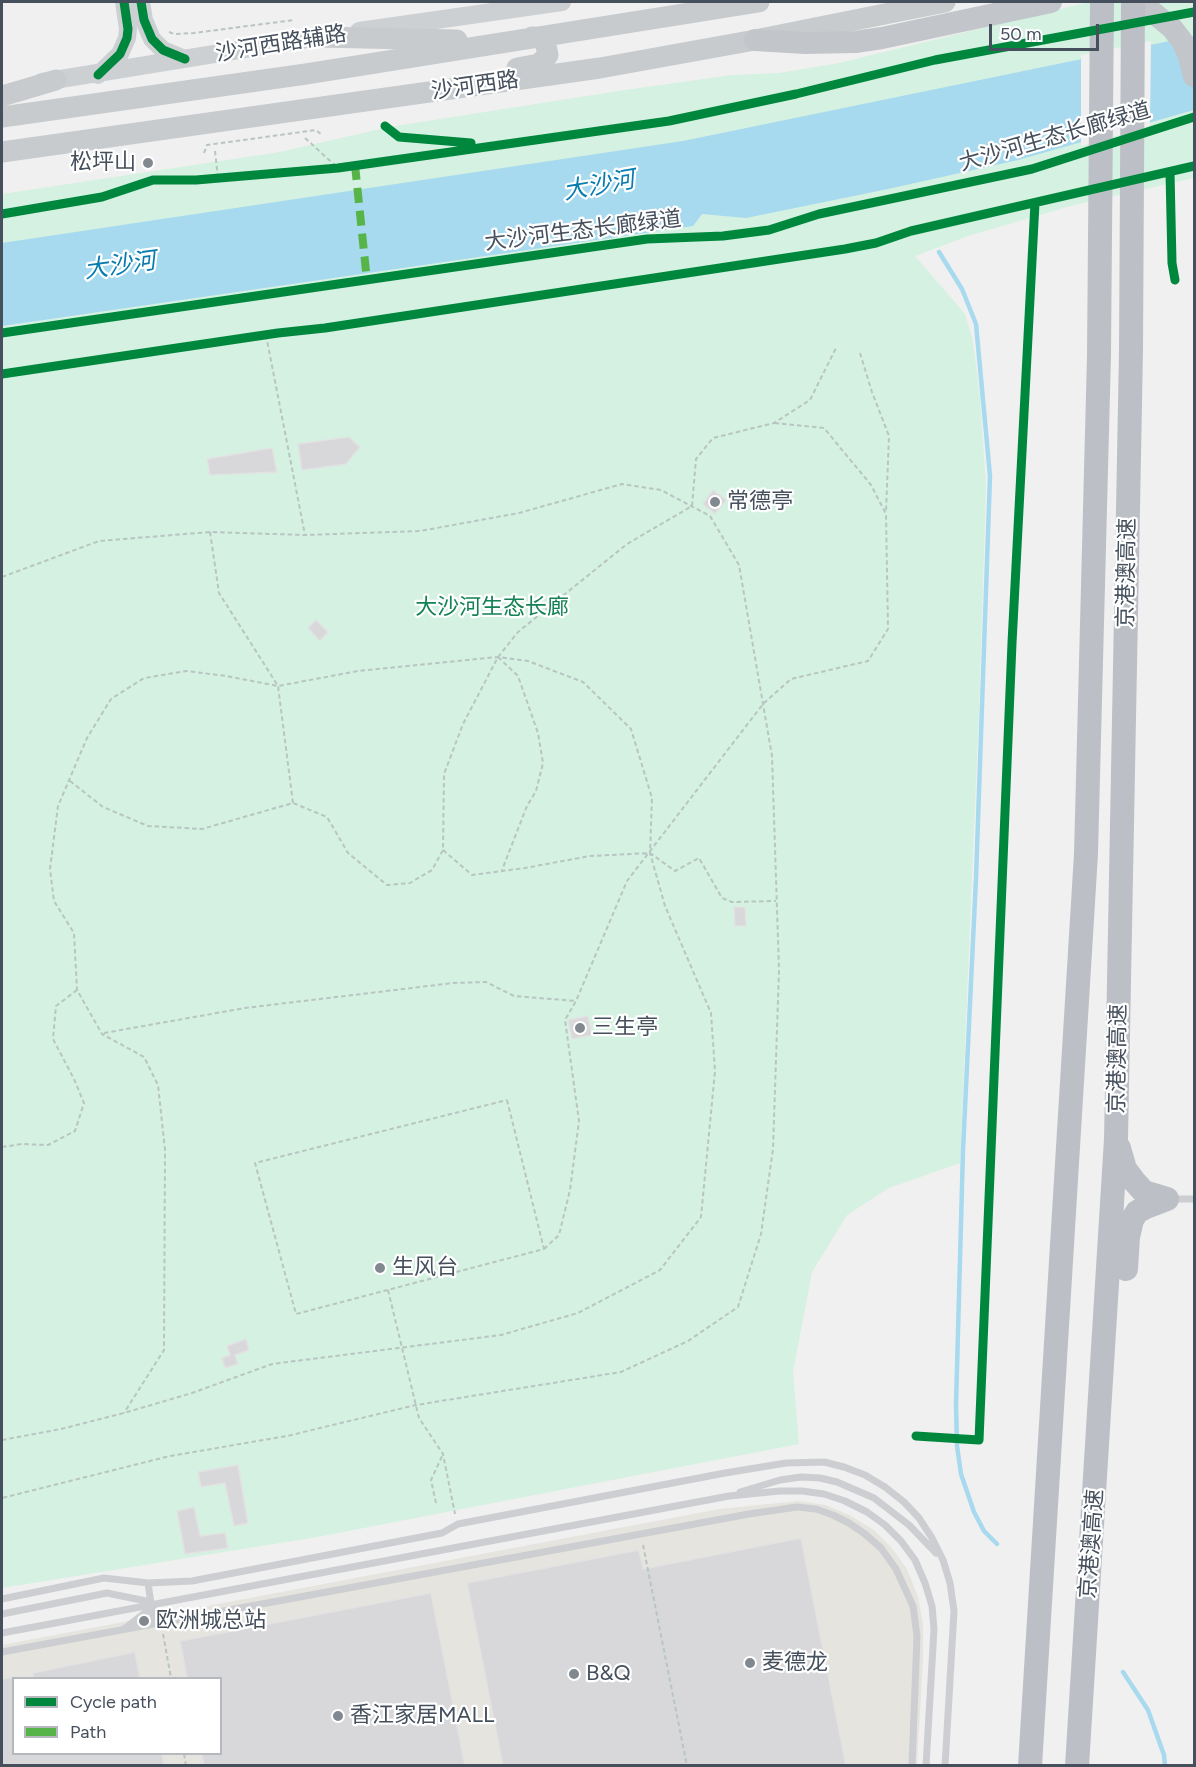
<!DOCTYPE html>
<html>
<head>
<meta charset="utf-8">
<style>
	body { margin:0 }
	#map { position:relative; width:1196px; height:1767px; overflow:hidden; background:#f1f0f0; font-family:Figtree,sans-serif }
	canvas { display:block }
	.frame { position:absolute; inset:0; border:3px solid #46505d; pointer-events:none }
	.legend { position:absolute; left:12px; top:1677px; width:210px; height:78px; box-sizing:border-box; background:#fff; border:2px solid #b5b9be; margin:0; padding:8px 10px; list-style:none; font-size:18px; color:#46505d }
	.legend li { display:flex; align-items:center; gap:12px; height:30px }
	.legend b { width:30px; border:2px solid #b5b9be }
	.scale { position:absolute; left:989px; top:24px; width:110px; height:27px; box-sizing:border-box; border:3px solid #46505d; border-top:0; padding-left:8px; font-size:18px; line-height:21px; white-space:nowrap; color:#46505d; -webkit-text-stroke:4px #fff; paint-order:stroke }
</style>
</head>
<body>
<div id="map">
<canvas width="1196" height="1767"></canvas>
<div class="frame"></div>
<ul class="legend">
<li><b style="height:8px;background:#00873e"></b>Cycle path</li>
<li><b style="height:8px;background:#57b448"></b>Path</li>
</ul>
<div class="scale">50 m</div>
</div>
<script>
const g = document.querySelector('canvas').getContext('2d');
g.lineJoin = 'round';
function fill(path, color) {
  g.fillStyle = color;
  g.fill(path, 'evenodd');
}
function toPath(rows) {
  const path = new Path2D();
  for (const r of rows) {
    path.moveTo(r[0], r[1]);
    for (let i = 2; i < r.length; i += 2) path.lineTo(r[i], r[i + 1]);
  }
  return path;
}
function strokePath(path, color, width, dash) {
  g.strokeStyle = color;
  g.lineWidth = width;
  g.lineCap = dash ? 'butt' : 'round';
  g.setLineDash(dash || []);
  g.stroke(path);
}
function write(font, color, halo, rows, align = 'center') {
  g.font = font + ' Figtree,"Noto Sans SC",sans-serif';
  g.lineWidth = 4.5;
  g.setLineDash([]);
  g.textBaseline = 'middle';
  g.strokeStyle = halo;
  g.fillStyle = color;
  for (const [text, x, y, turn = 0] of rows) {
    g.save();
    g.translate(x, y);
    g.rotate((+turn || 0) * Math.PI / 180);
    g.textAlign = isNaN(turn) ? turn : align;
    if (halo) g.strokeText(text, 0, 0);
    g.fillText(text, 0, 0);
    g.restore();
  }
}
const commercial = toPath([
	[799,1501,826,1505,851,1516,874,1530,891,1547,907,1569,918,1597,923,1624,923,1661,917,1765,2,1766,2,1645,719,1509],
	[14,1678,220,1678,220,1754,14,1754]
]);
const green = toPath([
	[1089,2,1194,2,1194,178,1074,205,968,236,915,256,965,314,973,341,980,397,986,486,979,710,960,1163,889,1188,847,1215,812,1272,793,1372,799,1444,317,1537,2,1588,2,194,280,152,389,127,625,90,732,75,779,73,839,63]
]);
const water = toPath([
	[1194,36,1194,110,1018,160,888,189,746,218,702,214,693,226,2,326,2,243,683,141]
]);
const pier = toPath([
	[1151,41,1150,126,1081,146,1081,55]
]);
const stream = toPath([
	[939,252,962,289,976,324,990,476,976,878,963,1150,956,1405,957,1446,961,1474,974,1512,984,1531,997,1544],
	[1123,1672,1148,1710,1164,1755,1165,1766]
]);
const building = toPath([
	[349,437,360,447,346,464,302,470,298,444,349,437],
	[272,448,277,472,210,475,207,459,272,448],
	[713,490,726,500,715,514,703,504,713,490],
	[316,620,328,632,320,641,308,628,316,620],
	[734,907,745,907,746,926,735,926,734,907],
	[588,1016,592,1035,572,1039,568,1020,588,1016],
	[246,1339,249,1350,235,1355,238,1364,225,1368,222,1358,230,1355,227,1346,246,1339],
	[238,1465,248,1523,234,1526,225,1483,201,1487,198,1472,238,1465],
	[194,1507,200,1536,225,1533,228,1548,185,1554,177,1511,194,1507],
	[801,1538,846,1766,503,1766,467,1583,639,1550,643,1569,801,1538],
	[431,1593,465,1766,204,1766,202,1754,220,1754,220,1678,187,1678,180,1641,431,1593],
	[135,1652,140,1678,33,1678,33,1673,135,1652],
	[14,1677,14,1754,162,1754,164,1766,2,1766,2,1679,14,1677]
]);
const path = toPath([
	[169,32,174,34,194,33,294,20],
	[305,138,338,168],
	[215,151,218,178],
	[204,153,207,145,316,130,322,135],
	[266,335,305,535],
	[860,353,872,392,889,436,886,511],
	[210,532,219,593,278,686,293,803],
	[2,577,99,541,210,532,305,535,420,531,519,513,622,484,661,490,710,516,739,565,772,756,779,970,773,1149,761,1234,738,1307,688,1341,621,1372,416,1405,287,1436,170,1456,2,1498],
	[498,657,518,676,538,733,543,763,536,791,527,806,502,870],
	[70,781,103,807,148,826,202,829,293,803,327,817,348,853,387,885,410,883,432,870,443,850,444,774,463,724,498,657,518,632,627,544,692,506,696,459,713,438,774,423,810,400,836,348],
	[443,850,472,875,525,868,590,856,650,853,675,871,699,858,722,898,732,902,776,901],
	[104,1033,245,1008,453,983,486,982,514,996,576,1001],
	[507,1100,544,1249,296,1314,255,1163,507,1100],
	[2,1147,22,1144,48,1145,75,1131,84,1103,74,1079,53,1039,56,1006,77,990],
	[544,1249,559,1235,570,1190,579,1121,565,1020,576,1001,627,881,763,704,791,679,868,661,888,629,886,514,871,485,824,428,774,423],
	[388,1290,419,1418,443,1454,455,1514],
	[2,1440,61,1429,124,1413,192,1393,272,1364,501,1335,578,1313,660,1270,701,1217,715,1071,711,1013,665,906,650,853,652,798,631,729,583,682,528,661,498,657,358,671,278,686,226,676,187,671,144,678,111,699,87,738,58,806,50,869,54,901,74,933,77,990,102,1034,144,1057,158,1085,165,1150,164,1350,124,1413],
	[436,1503,431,1480,443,1454],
	[643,1545,687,1766],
	[163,1634,171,1678],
	[184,1754,186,1766]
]);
const service = toPath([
	[1170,1199,1194,1199],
	[740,1492,780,1480,801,1477,820,1478,837,1482,874,1498,909,1525,936,1553],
	[148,1583,154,1624],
	[2,1599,104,1578,148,1583,192,1581,442,1533,458,1524,725,1473,786,1463,824,1462,844,1467,865,1475,885,1487,904,1502,919,1518,932,1538,943,1560,950,1583,954,1611,945,1766],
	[2,1614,107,1593,151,1602],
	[124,1629,155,1605],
	[2,1633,729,1496,780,1491,802,1491,824,1494,845,1501,867,1512,885,1525,901,1541,915,1560,925,1583,932,1606,934,1629,926,1766],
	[2,1652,749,1514,797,1507,816,1509,833,1515,849,1523,865,1534,881,1548,896,1569,913,1606,917,1636,912,1766]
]);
const secondary = toPath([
	[141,2,144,20,152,39,163,50,185,59],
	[359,31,562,2],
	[98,75,120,54,127,38,128,29,124,2],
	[42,82,331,35]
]);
const primary = toPath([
	[317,37,457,40],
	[517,68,539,64,548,55,545,41,541,38,532,37],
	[2,96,56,80],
	[2,117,306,74,759,2],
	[2,152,600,68,755,40,945,2]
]);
const trunk = toPath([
	[1133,2,1150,10,1172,28,1182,41,1189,56,1194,76],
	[755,40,805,43,855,42,882,38,1051,2]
]);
const motorway = toPath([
	[1119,1148,1125,1169,1134,1181,1144,1192,1167,1199],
	[1126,1269,1128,1237,1132,1220,1137,1212,1146,1207,1167,1199],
	[1030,1766,1086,854,1099,355,1102,2],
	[1077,1766,1116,1139,1131,351,1133,2]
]);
const quiet = toPath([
	[355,165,367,281]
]);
const cycleway = toPath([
	[141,2,144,20,152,39,163,50,185,59],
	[98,75,120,54,127,38,128,29,124,2],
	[385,126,399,137,471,143],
	[1170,172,1172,263,1175,280],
	[2,214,102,197,153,180,196,180,338,168,669,121,796,94,935,60,1194,12],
	[2,333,647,239,723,236,769,230,819,214,1032,169,1194,117],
	[2,374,278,333,325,328,845,249,876,243,911,231,1194,166],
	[916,1436,979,1440,1012,643,1035,203]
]);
const markers = [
	[148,163,6,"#828890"],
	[715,502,6,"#828890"],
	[580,1028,6,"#828890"],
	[380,1268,6,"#828890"],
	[144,1621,6,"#828890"],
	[750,1663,6,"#828890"],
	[574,1674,6,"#828890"],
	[338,1716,6,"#828890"]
];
const streetNames = [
	["沙河西路辅路",281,44,-9],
	["沙河西路",475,86,-8],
	["大沙河生态长廊绿道",1055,137,-16],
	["大沙河生态长廊绿道",583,231,-7],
	["京港澳高速",1127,573,-89],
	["京港澳高速",1118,1059,-89],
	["京港澳高速",1092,1544,-86]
];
const poiNames = [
	["松坪山",136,163,"right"],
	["常德亭",727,502],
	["三生亭",592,1028],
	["生风台",392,1268],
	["欧洲城总站",156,1621],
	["麦德龙",762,1663],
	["B&Q",586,1674],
	["香江家居MALL",350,1716]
];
const parkNames = [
	["大沙河生态长廊",492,608]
];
const waterNames = [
	["大沙河",599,186,-10],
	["大沙河",120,266,-8]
];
fill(commercial, '#e6e4de');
fill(green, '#d4f1e1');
fill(water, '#a7d9ef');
fill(pier, '#f1f0f0');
strokePath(stream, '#a7d9ef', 4.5);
fill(building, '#d8d8db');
strokePath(building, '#e2e2e3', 1.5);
strokePath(path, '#b8c5c2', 2, [4.5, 3]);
strokePath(service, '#ccced1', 7);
strokePath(secondary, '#ccd0d3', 18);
strokePath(primary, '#c7cbce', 21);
strokePath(trunk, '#c2c6ca', 22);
strokePath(motorway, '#bcc0c6', 24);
strokePath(quiet, '#57b448', 8, [15, 8]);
strokePath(cycleway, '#00873e', 9);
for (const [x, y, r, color] of markers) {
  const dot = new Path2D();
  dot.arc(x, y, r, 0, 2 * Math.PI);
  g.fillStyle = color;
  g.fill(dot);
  strokePath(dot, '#fff', 2);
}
write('22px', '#46505d', '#fff', streetNames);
write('22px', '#46505d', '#fff', poiNames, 'left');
write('22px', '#148255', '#fff', parkNames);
write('italic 24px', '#077caf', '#fff', waterNames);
</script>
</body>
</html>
